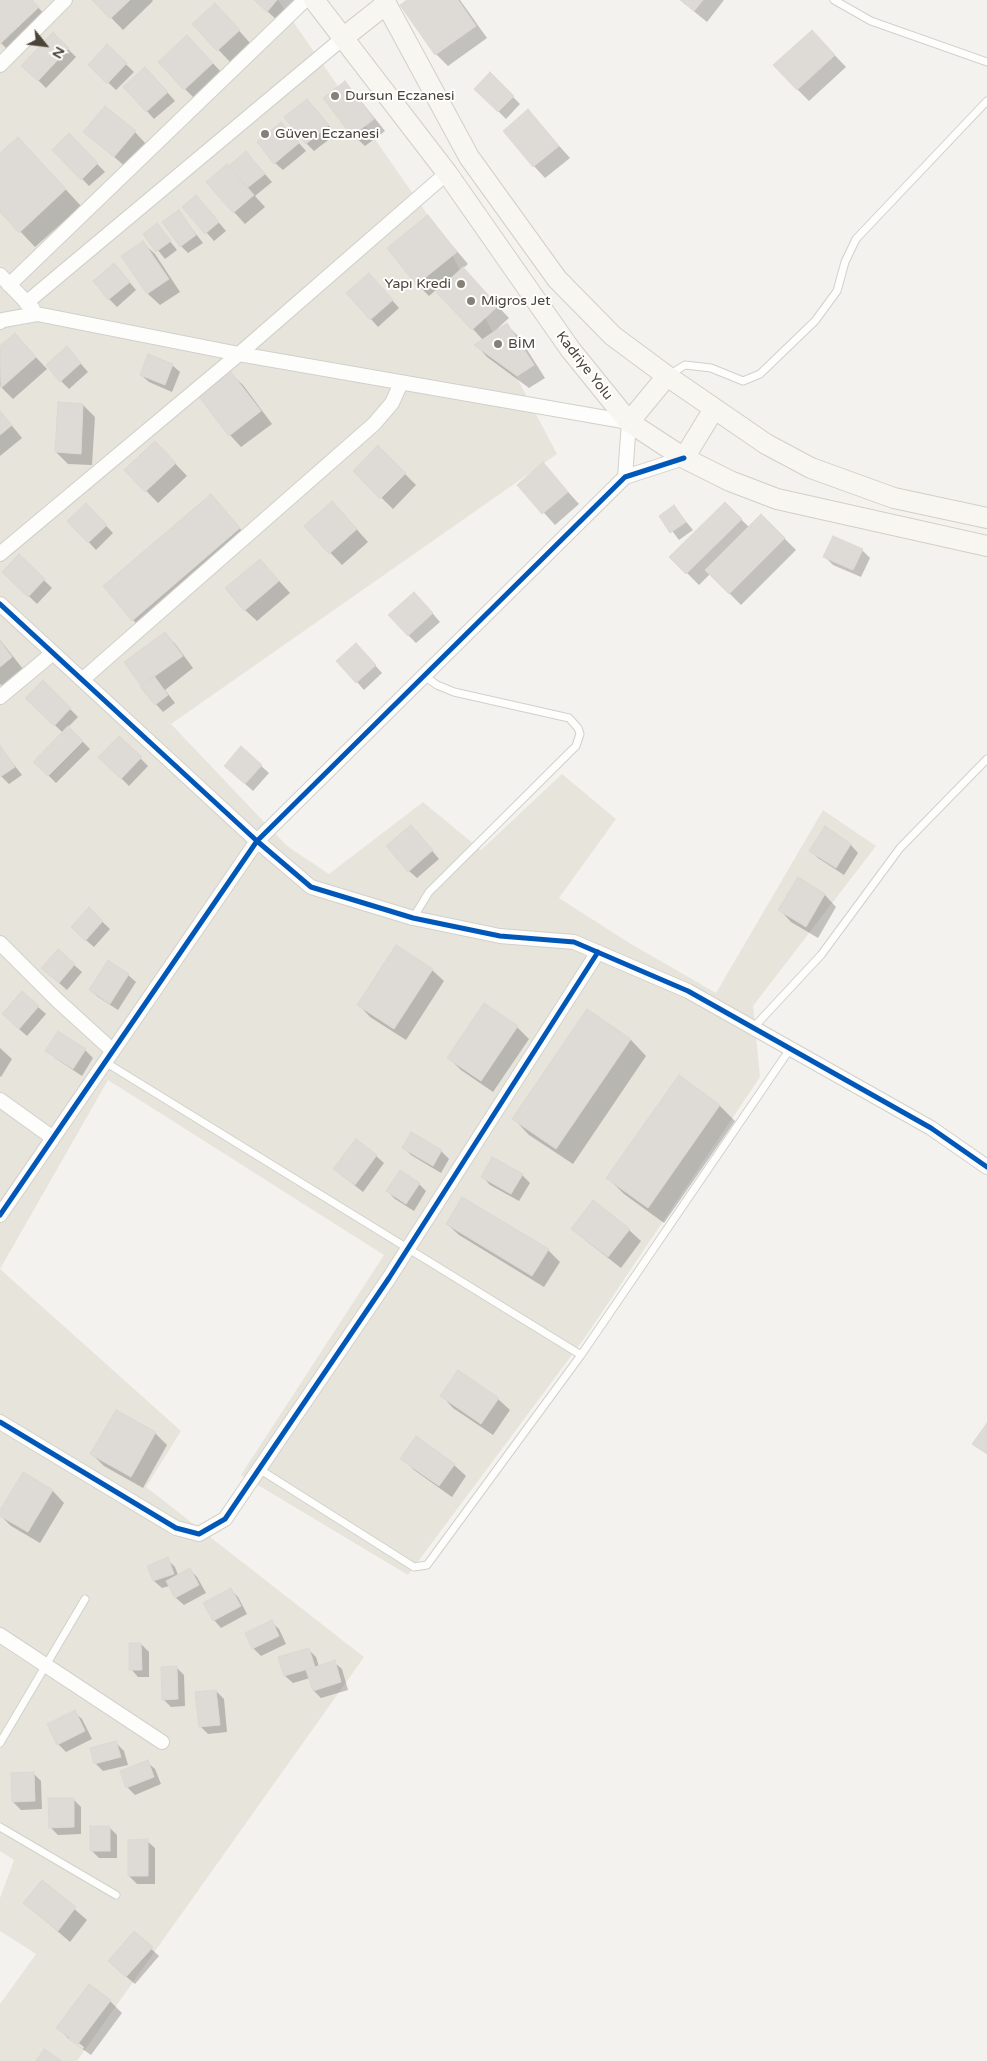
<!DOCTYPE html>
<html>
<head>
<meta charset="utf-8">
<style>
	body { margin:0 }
	#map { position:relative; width:987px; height:2061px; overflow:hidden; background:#f4f2ee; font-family:"Varela Round",sans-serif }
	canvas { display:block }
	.north { position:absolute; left:20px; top:20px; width:50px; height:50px; -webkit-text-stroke:4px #fff; paint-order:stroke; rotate:119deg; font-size:14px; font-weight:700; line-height:20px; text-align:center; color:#4b4439 }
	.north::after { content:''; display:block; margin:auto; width:18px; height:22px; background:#4b4439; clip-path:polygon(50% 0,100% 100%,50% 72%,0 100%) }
</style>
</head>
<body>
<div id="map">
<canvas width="987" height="2061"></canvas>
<div class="north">N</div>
</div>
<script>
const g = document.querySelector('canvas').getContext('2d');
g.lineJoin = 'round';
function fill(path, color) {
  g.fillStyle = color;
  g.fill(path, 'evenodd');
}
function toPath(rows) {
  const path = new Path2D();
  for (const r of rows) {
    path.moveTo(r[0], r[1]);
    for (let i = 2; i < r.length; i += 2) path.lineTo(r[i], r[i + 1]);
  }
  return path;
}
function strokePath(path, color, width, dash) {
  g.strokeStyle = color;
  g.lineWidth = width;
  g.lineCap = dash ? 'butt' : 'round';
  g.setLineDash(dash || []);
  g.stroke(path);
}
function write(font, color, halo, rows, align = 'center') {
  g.font = font + ' "Varela Round",sans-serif';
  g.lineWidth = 4;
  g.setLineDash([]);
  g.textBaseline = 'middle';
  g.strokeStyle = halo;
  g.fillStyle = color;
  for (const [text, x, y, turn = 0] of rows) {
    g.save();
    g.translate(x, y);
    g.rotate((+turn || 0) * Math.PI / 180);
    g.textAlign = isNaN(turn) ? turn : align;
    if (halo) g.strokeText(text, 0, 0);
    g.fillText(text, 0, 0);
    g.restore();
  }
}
const residential = toPath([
	[0,0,278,0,441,234,557,454,171,724,287,846,329,874,423,802,481,850,562,774,616,819,559,898,631,944,716,993,823,810,876,846,753,1006,760,1077,586,1336,408,1575,241,1475,384,1255,108,1080,0,1269,181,1431,146,1487,364,1657,77,2061,0,2061,0,2004,36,1954,0,1931,0,1898,14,1860,0,1851]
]);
const shadow = toPath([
	[2,0,31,0,49,19,13,55,0,42,0,2],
	[94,0,152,0,153,1,123,30],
	[255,0,298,0,279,22],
	[409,0,460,0,487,38,448,66,436,54,402,5],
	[680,0,724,0,707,22],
	[226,16,250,43,230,62,194,24],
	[53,34,76,57,46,88,31,73],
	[187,36,224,75,197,101,185,89],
	[823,43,846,67,809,101,797,89],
	[107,46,134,72,116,90,90,65],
	[490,74,520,104,506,119,476,89],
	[153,76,175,101,154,119,125,87],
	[345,83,356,95,385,131,365,146,353,135],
	[307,100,336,134,314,151,306,143],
	[528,111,570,158,545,178,534,166],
	[281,123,306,151,283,170,275,163],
	[85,132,135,132,146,144,127,168],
	[69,135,105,172,89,186,54,150],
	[246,153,272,182,255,196,265,207,245,224,234,212,229,167],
	[33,154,81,206,35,247,0,210,0,155],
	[204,205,226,231,214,241,184,207],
	[179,212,203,243,188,253,181,246],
	[428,217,468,264,462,269,509,318,496,330,507,325,519,337,545,378,529,388,487,357,476,345,483,340,473,329,443,284,429,296,417,284],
	[157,225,177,250,165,259,145,234],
	[143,243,155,254,180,292,160,305,148,294,123,256],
	[121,272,136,290,117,307,109,299],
	[376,282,399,308,378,327,348,293],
	[15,335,47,369,13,399,0,386,0,348],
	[74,356,88,372,69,389,61,381],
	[172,365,180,372,172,392,149,382,141,375],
	[231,374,243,385,272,424,241,447,230,435],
	[83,405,95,417,92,465,68,464,56,452],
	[0,411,22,438,0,456],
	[378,447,416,485,393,509,354,471],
	[167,455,187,476,158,503,126,470],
	[543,464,579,504,555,525,519,485],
	[215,499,243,532,136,623,133,620],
	[725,504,749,527,761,515,796,550,741,605,710,574,699,585,671,557],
	[86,505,113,533,96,550,69,521],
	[674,507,693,530,679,540,661,516],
	[343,514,368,542,342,565,305,526],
	[862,550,870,558,861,577,833,565,825,557],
	[19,556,52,588,37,604,4,572],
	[271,572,290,593,257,621,245,610],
	[422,601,440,622,416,643,408,635],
	[165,633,176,645,193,668,165,690,175,703,163,712,156,704,125,662],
	[0,640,23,669,2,686,0,684],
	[363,652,382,673,364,690,357,682],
	[43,682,78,717,68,727,90,749,56,783,35,762,63,733,27,698],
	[119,737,148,766,129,786,100,757],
	[0,747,22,775,9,784,0,775],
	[241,748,269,773,253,791,233,773],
	[825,828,851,845,858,853,844,875,818,858,810,850],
	[418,834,439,859,417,878,409,871],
	[798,879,825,895,836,907,818,938,791,922,780,910],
	[89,909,110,929,94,947,80,935],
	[74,965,82,972,67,990,51,976],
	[432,970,444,981,406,1040,370,1017,359,1005],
	[128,975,136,982,118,1010,98,997,90,990],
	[38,1007,46,1014,27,1036,11,1022],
	[588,1011,631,1040,646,1056,573,1164,529,1135,514,1119],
	[517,1027,529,1039,493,1092,461,1070,449,1058],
	[59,1032,85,1050,93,1058,82,1076,55,1058,47,1050],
	[0,1048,12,1059,1,1077,0,1076],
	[679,1077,720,1106,735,1121,664,1223,624,1194,608,1178],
	[403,1147,441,1151,449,1159,441,1173,411,1155],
	[376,1156,384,1163,363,1192,334,1169],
	[522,1175,530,1183,519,1201,490,1185,483,1177],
	[419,1184,426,1191,414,1211,395,1199,387,1191],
	[447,1224,548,1250,560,1262,544,1287,459,1235],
	[573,1229,629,1230,641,1241,621,1268,585,1240],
	[442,1396,498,1399,510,1410,493,1435,453,1408],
	[155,1433,167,1445,143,1488,104,1466,92,1454],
	[402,1458,454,1465,466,1476,452,1497,414,1470],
	[24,1473,53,1491,64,1503,40,1543,11,1526,0,1515],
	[167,1559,175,1567,178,1575,189,1569,197,1577,206,1593,184,1605,176,1598,169,1586,162,1588,154,1581,149,1566],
	[230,1589,238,1597,247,1614,221,1628,214,1620],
	[271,1622,279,1629,286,1644,261,1656,253,1648],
	[141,1644,149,1652,149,1677,138,1677,131,1669],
	[308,1649,316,1657,319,1667,334,1662,342,1669,348,1690,321,1698,314,1691,310,1678,293,1683,285,1676],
	[176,1667,184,1675,185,1706,171,1707,163,1699],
	[216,1691,224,1699,227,1732,208,1734,200,1726],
	[74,1712,82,1719,92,1739,66,1752,58,1744],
	[116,1743,124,1751,128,1765,103,1771,95,1763],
	[147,1762,155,1769,161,1784,135,1795,127,1787],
	[33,1773,41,1781,42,1809,21,1810,13,1802],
	[73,1799,81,1807,81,1834,58,1835,50,1827],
	[109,1827,117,1835,117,1858,99,1858,91,1850],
	[147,1841,155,1848,155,1884,137,1884,129,1876],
	[42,1881,87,1920,70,1942,25,1903],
	[134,1933,159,1956,135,1984,117,1969],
	[89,1985,110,2001,122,2013,91,2055,70,2040,58,2028],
	[69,2036,84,2047,83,2049,69,2039]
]);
const building = toPath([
	[0,0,32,0,39,7,0,44,0,0],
	[92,0,130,0,110,19,92,0],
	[254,0,277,0,267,12,254,0],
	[407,0,458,0,476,26,435,55,400,5,407,0],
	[681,0,703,0,694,11,681,0],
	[215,3,240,30,217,51,192,24,215,3],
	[812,30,835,55,797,90,773,65,812,30],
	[53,32,69,48,38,81,21,66,53,32],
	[187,35,213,63,184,90,158,62,187,35],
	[107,44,127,63,107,84,88,65,107,44],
	[145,67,168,92,146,112,123,87,145,67],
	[490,72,514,96,498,112,474,89,490,72],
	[345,81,374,119,352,136,323,98,345,81],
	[307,99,329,125,306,144,284,117,307,99],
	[105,106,136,131,114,157,83,132,105,106],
	[528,109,559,146,533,167,503,131,528,109],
	[281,122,299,143,274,164,257,142,281,122],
	[69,133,98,163,81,180,52,150,69,133],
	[18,137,66,189,19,233,0,212,0,153,18,137],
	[246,151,265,174,247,188,229,166,246,151],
	[227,164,254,195,233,213,206,182,227,164],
	[196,195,219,222,205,234,182,207,196,195],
	[179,210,196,235,180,247,162,222,179,210],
	[428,215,457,252,416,285,387,248,428,215],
	[157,223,171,241,156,252,143,234,157,223],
	[143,241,169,279,147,294,121,256,143,241],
	[114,263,130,282,108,300,93,281,114,263],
	[463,267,498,306,472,330,436,292,463,267],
	[369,273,393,300,370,320,346,293,369,273],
	[507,323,534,365,517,376,474,345,507,323],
	[15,333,36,357,1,388,0,346,15,333],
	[67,346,81,363,60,382,46,365,67,346],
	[148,354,173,364,165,385,140,375,148,354],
	[231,372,261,411,229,436,199,397,231,372],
	[58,402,83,404,81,454,55,452,58,402],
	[0,411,12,425,0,435,0,411],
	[155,441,176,463,145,492,124,470,155,441],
	[378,445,406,473,380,499,353,471,378,445],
	[543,462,568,492,542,514,517,485,543,462],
	[211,494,240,528,132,621,103,586,211,494],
	[332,501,357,529,329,554,304,526,332,501],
	[725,502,742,519,686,574,669,557,725,502],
	[86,503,107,525,88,543,67,521,86,503],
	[674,505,686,522,670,533,659,516,674,505],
	[761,514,785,538,729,594,705,570,761,514],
	[833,536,863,549,853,570,823,557,833,536],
	[19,554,45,579,28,597,2,572,19,554],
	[260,559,279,581,244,611,225,588,260,559],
	[414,592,433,613,408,636,388,615,414,592],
	[165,632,183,656,141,686,124,662,165,632],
	[0,641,12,657,0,667,0,641],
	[356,643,376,665,356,683,336,661,356,643],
	[154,676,168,695,155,705,140,687,154,676],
	[43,680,71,708,54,726,25,698,43,680],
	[68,726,83,741,48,776,33,762,68,726],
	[119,736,142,757,121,779,98,757,119,736],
	[0,745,15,767,0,777,0,745],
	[241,746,262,765,245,784,224,766,241,746],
	[411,825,433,850,408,872,386,846,411,825],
	[825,826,851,844,836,868,809,851,825,826],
	[798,877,825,894,806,927,778,910,798,877],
	[89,907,103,921,85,941,71,927,89,907],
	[396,945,433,969,394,1029,357,1005,396,945],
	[58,949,75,964,59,983,41,968,58,949],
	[108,960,129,974,110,1004,89,990,108,960],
	[22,991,39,1006,19,1029,2,1014,22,991],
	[484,1003,518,1026,481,1081,447,1058,484,1003],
	[587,1009,631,1039,556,1149,512,1119,587,1009],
	[58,1031,86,1049,73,1069,45,1051,58,1031],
	[679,1075,720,1105,648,1208,606,1178,679,1075],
	[411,1132,442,1150,433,1166,402,1148,411,1132],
	[356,1139,377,1155,355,1185,333,1169,356,1139],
	[492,1157,523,1174,511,1194,481,1177,492,1157],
	[400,1170,420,1183,406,1204,386,1191,400,1170],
	[462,1197,549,1249,532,1276,446,1224,462,1197],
	[593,1200,630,1229,608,1257,571,1229,593,1200],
	[458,1370,499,1398,481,1424,440,1396,458,1370],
	[116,1410,156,1432,131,1477,90,1454,116,1410],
	[987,1423,987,1454,972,1444,987,1423],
	[416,1436,455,1464,439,1486,400,1459,416,1436],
	[23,1472,53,1490,28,1532,0,1516,0,1510,23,1472],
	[168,1557,174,1574,153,1581,147,1566,168,1557],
	[190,1568,199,1585,175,1598,166,1581,190,1568],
	[231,1588,241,1606,213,1621,203,1603,231,1588],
	[272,1620,279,1636,252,1649,245,1633,272,1620],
	[129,1643,141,1643,142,1670,129,1670,129,1643],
	[309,1648,315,1667,284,1676,278,1657,309,1648],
	[335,1660,341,1682,313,1691,306,1670,335,1660],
	[177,1666,178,1699,162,1700,161,1667,177,1666],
	[216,1690,220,1725,199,1727,195,1692,216,1690],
	[75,1710,85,1731,57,1745,47,1724,75,1710],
	[116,1741,121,1757,94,1764,90,1748,116,1741],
	[148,1760,154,1777,126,1788,120,1771,148,1760],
	[34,1772,35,1801,12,1802,11,1773,34,1772],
	[48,1798,74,1798,74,1827,49,1828,48,1798],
	[90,1826,110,1826,110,1851,90,1851,90,1826],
	[148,1839,148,1876,128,1876,128,1840,148,1839],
	[42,1880,76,1907,58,1931,23,1903,42,1880],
	[134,1931,153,1947,126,1977,108,1961,134,1931],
	[89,1984,111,2000,78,2044,56,2028,89,1984],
	[44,2049,62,2061,36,2061,44,2049]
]);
const service = toPath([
	[834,0,871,21,987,62],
	[669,375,685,365,711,368,743,381,760,374,815,321,837,291,845,262,856,239,987,101],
	[413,918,429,892,576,746,580,734,578,728,569,718,454,692,437,685,424,676],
	[753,1028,821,955,900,848,987,759],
	[105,1062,581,1355,790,1049],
	[259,1469,414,1567,427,1565,581,1355],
	[0,1743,85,1599],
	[0,1827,116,1895]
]);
const minor = toPath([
	[0,65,65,0],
	[0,275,33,309],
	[9,285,305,0],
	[26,303,343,38],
	[0,322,3,320,37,314,239,354,629,422,625,477],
	[0,554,239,354,447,173],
	[0,604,257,841,311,887,413,918,500,936,574,942,688,991,931,1128,987,1167],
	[82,680,374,424,392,403,401,383],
	[0,697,53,653],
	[0,943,57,1000,113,1051],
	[0,1100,53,1138],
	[0,1215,257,841,625,477,684,458],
	[0,1422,176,1528,199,1534,225,1519,389,1278,598,952],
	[0,1635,162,1742]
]);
const secondary = toPath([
	[314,0,447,173,570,349,629,422,684,458,730,481,777,499,987,546],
	[384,0,469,157,557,279,613,336,667,376,766,444,811,468,894,498,987,518],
	[343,38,386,4],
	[629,422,667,376],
	[684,458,714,409]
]);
const cycleway = toPath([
	[0,604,257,841,311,887,413,918,500,936,574,942,688,991,931,1128,987,1167],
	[0,1215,257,841,625,477,684,458],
	[0,1422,176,1528,199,1534,225,1519,389,1278,598,952]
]);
const markers = [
	[335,96,5,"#868178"],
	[265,134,5,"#868178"],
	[461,284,5,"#868178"],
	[471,301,5,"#868178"],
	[498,344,5,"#868178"]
];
const poiNames = [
	["Dursun Eczanesi",345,96],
	["Güven Eczanesi",275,134],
	["Yapı Kredi",451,284,"right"],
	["Migros Jet",481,301],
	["BİM",508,344]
];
const streetNames = [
	["Kadriye Yolu",584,366,52]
];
fill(residential, '#e7e4dc');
fill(shadow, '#0003');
fill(building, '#dedbd6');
strokePath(building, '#dcd9d4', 1);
strokePath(service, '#d2d0cb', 9);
strokePath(minor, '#d2d0cb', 16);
strokePath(secondary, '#d3cfc5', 22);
strokePath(service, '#fdfdfc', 7);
strokePath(minor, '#fdfdfc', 14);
strokePath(secondary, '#f7f6f1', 20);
strokePath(cycleway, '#0057b8', 5);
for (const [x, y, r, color] of markers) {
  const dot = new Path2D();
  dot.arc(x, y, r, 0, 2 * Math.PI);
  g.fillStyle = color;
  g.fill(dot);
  strokePath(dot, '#fff', 2);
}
write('14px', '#4b4439', '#fff', poiNames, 'left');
write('14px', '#4b4439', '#fff', streetNames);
</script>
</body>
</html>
